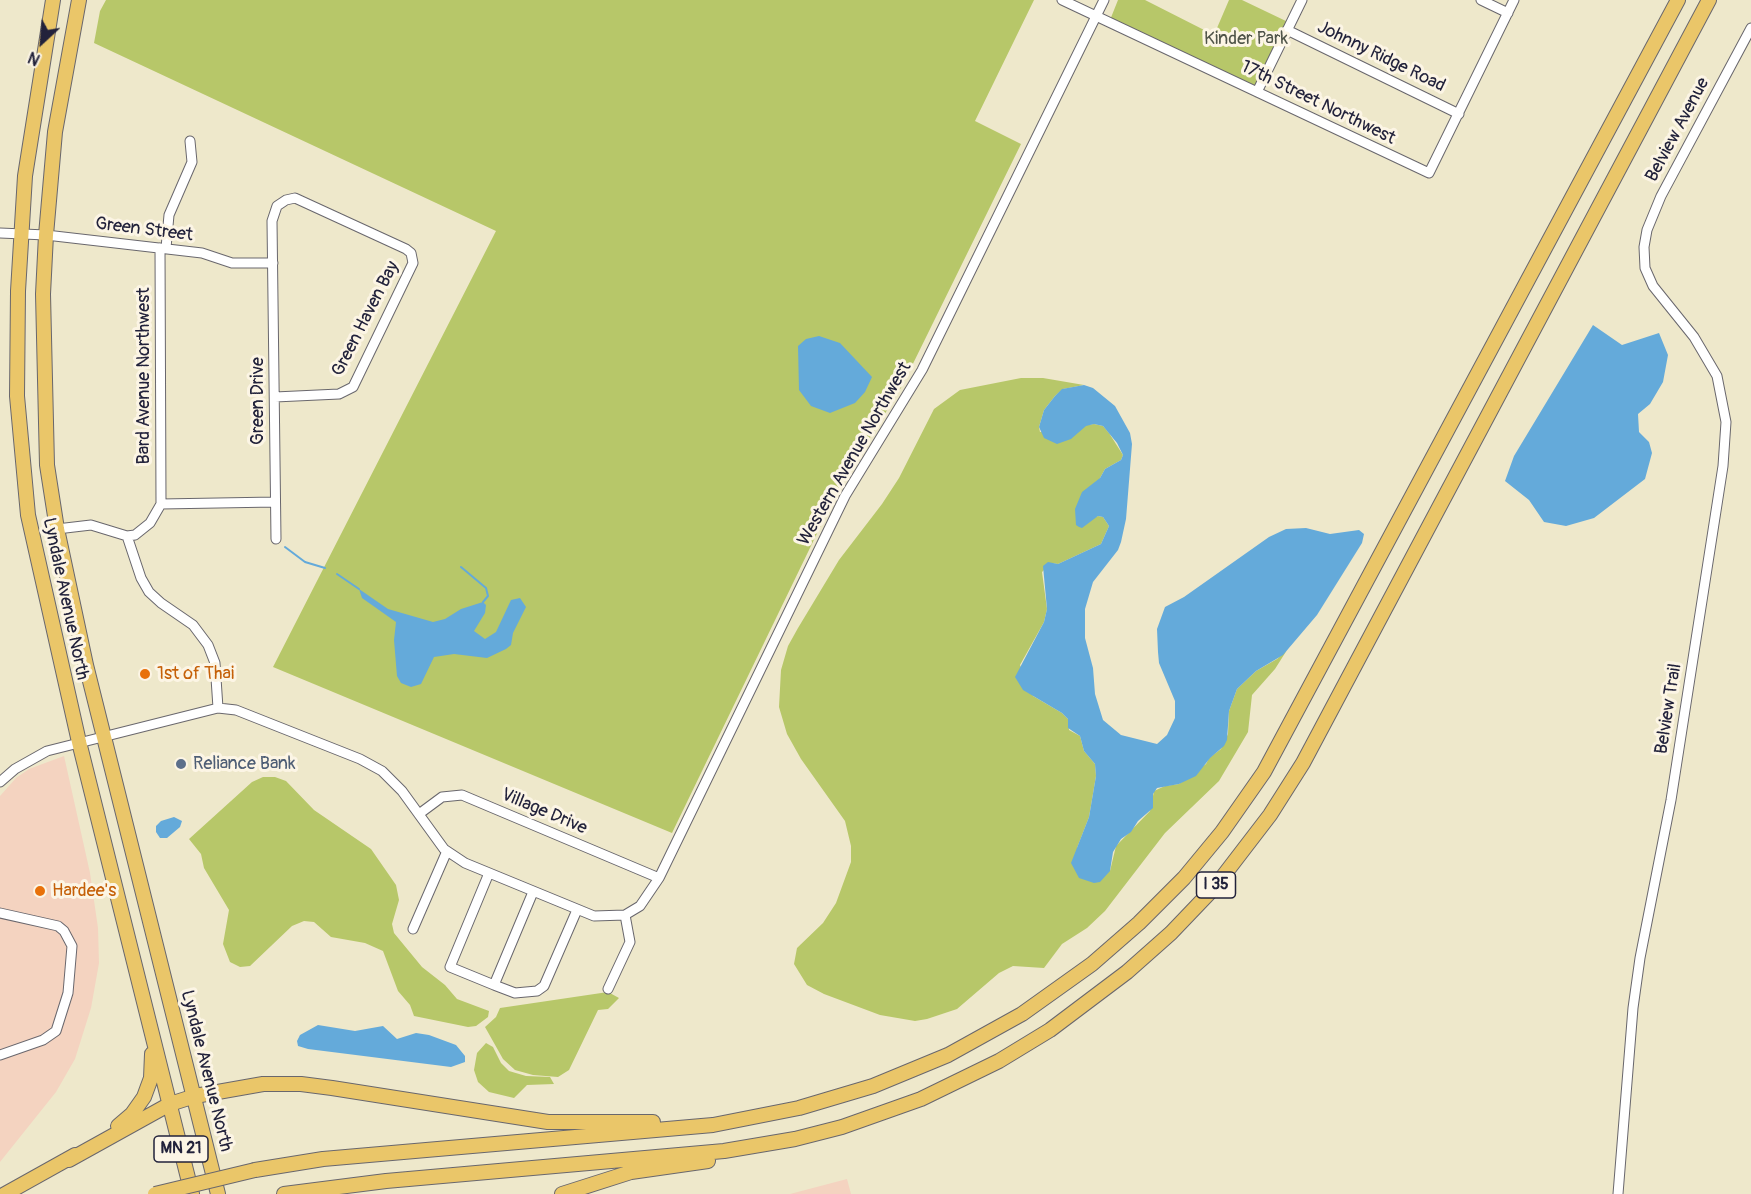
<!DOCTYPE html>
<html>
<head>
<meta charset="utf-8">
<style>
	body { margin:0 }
	#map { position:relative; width:1751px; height:1194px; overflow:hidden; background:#eee8cb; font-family:Pangolin,sans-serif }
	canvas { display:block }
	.north { position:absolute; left:12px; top:12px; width:60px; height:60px; -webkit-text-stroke:4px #fcf5e5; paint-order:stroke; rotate:206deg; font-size:16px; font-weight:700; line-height:24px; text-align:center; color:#22223b }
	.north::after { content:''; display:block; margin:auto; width:21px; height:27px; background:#22223b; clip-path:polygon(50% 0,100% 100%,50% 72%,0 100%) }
</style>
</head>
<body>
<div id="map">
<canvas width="1751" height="1194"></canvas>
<div class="north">N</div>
</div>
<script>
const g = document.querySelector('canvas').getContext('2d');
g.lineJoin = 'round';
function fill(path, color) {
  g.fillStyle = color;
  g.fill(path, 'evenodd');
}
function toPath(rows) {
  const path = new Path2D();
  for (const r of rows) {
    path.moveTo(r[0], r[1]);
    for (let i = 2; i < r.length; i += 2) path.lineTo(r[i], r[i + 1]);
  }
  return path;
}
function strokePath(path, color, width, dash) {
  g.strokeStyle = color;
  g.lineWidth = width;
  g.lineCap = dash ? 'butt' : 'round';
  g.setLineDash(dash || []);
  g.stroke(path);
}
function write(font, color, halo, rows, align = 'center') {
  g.font = font + ' Pangolin,sans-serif';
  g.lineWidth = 6;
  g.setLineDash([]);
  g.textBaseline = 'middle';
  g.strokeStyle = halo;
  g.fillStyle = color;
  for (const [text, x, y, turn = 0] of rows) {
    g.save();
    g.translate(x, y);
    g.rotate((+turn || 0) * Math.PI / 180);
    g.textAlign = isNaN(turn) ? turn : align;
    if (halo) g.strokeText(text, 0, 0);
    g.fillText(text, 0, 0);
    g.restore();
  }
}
const built = toPath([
	[64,756,90,873,98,928,99,963,91,1008,75,1059,56,1092,0,1162,0,796,16,778,29,769],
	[847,1179,851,1194,790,1194]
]);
const green = toPath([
	[106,0,1034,0,975,121,1021,144,902,386,839,488,672,833,273,667,496,231,94,43,100,11],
	[1118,0,1145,0,1214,35,1229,0,1242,0,1288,22,1256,88,1110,20],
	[1021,378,1043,378,1084,385,1063,389,1055,396,1044,410,1039,427,1040,432,1094,424,1103,426,1109,433,1123,455,1121,460,1105,469,1100,478,1091,519,1098,516,1103,517,1109,526,1101,544,1058,564,1051,563,1042,572,1047,609,1044,622,1020,665,1033,696,1062,713,1068,719,1069,730,1080,736,1084,751,1095,764,1096,776,1089,817,1077,848,1110,871,1116,846,1150,811,1154,791,1165,786,1179,784,1206,764,1209,758,1221,749,1228,734,1229,711,1237,689,1256,671,1277,659,1287,650,1275,669,1252,695,1248,732,1219,781,1165,833,1105,911,1087,928,1062,944,1044,968,1013,966,999,973,957,1009,927,1019,915,1021,880,1015,824,994,807,985,794,964,797,948,823,923,836,903,851,862,851,846,845,821,801,759,787,734,779,707,781,670,788,646,798,628,839,560,882,504,899,478,934,409,960,390],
	[263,777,275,777,286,781,314,810,371,849,396,885,399,900,392,924,394,933,422,967,445,985,457,999,489,1011,488,1017,476,1026,468,1027,414,1016,410,1005,398,991,383,951,365,943,331,937,314,922,304,921,292,926,250,966,240,967,230,962,223,944,229,910,204,868,201,854,189,839,252,782],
	[608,992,619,998,608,1009,598,1010,569,1070,558,1077,533,1075,515,1070,503,1059,485,1027,496,1017,500,1008],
	[486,1043,493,1047,501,1063,509,1071,526,1076,550,1077,554,1084,527,1085,514,1098,489,1092,478,1082,474,1070,477,1053]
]);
const water = toPath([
	[1593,325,1622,345,1659,333,1668,355,1663,382,1650,404,1638,414,1639,432,1649,442,1652,453,1645,479,1594,518,1566,526,1544,522,1529,500,1505,481,1514,456],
	[819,336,840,343,872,377,865,392,855,403,830,413,811,406,799,390,798,346,806,339],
	[1084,385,1093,388,1115,406,1130,433,1132,444,1126,519,1121,542,1118,550,1093,582,1085,609,1085,638,1093,668,1095,694,1103,720,1121,735,1157,744,1167,735,1175,718,1175,701,1159,663,1158,652,1157,629,1165,607,1184,597,1269,537,1286,529,1306,528,1330,534,1359,530,1364,534,1362,543,1317,615,1283,655,1256,671,1237,689,1229,711,1227,740,1224,746,1210,758,1196,776,1179,784,1157,788,1153,794,1153,808,1138,821,1131,832,1121,839,1113,852,1110,871,1100,882,1094,883,1079,878,1071,863,1089,817,1096,776,1095,764,1084,751,1080,736,1068,728,1068,719,1062,713,1023,690,1015,677,1044,622,1047,609,1043,566,1048,562,1058,564,1101,544,1109,526,1103,517,1098,516,1082,528,1079,527,1076,525,1075,509,1082,492,1100,478,1105,469,1121,460,1123,455,1117,443,1103,426,1094,424,1086,426,1071,439,1057,444,1044,438,1039,427,1044,410,1055,396,1062,389],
	[359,589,388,609,433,622,445,619,461,609,483,602,486,605,485,613,474,631,485,639,496,632,511,600,520,598,526,607,513,633,511,645,506,649,487,658,454,654,434,657,421,684,411,687,401,683,397,676,394,640,396,622,362,598],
	[174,817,182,821,180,827,167,838,160,838,156,832,156,826,161,821],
	[318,1025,355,1031,383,1026,397,1039,416,1033,429,1035,456,1045,465,1056,465,1062,451,1067,308,1049,298,1046,297,1041,300,1035]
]);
const stream = toPath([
	[285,547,305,562,325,568],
	[461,567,486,588,488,596,483,602],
	[337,574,359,589]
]);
const minor = toPath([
	[1062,0,1429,173,1514,0],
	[1481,0,1508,13],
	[1287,30,1459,114],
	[1257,92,1302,0],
	[0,233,46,235,202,253,232,263,273,263],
	[166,248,169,215,192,162,190,141],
	[275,397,339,394,353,387,413,263,411,253,406,249,295,198,286,200,277,206,272,221,276,539],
	[161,504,275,502],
	[57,529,91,525,127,536,135,535,150,523,161,504,160,248],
	[127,536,141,578,149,592,161,603,193,625,208,645,215,663,218,708],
	[0,782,15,769,47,751,218,708,236,710,360,759,382,771,402,791,444,849,465,863,594,916,625,915,640,906,659,878,845,496,922,370,1104,0],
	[419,814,442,797,462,795,659,878],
	[489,873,450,967,494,985,515,993,537,991,544,986,577,910],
	[0,913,58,926,64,931,72,946,68,993,56,1031,43,1040,0,1055],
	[413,929,447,851],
	[494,985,533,892],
	[608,989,630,942,625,915],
	[1618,1194,1633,1008,1640,958,1671,800,1723,466,1726,422,1717,376,1694,337,1653,286,1645,268,1644,247,1647,230,1661,196,1751,28]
]);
const highway = toPath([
	[53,0,25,176,18,291,17,396,28,515,79,742,192,1194],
	[79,0,55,132,46,235,43,294,47,465,57,529,86,665,218,1194],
	[118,1126,132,1114,144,1097,151,1078,152,1054],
	[69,1160,170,1104,195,1096,263,1084,301,1084,332,1088,548,1122,653,1122],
	[255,1170,323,1159,713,1125,799,1108,873,1086,948,1055,1022,1014,1092,964,1139,923,1184,878,1222,832,1264,772,1678,0],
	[5,1194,75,1155],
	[284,1194,386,1181,724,1151,795,1139,842,1127,921,1099,999,1061,1050,1030,1127,972,1171,933,1214,888,1270,815,1303,763,1709,0],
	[562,1194,631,1172,708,1161]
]);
const highwayBridge = toPath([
	[155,1194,255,1170]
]);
const markers = [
	[145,674,6,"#e8710a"],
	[181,764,6,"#5c6f8a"],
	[40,891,6,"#e8710a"]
];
const shields = [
	[1216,885,39],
	[181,1149,54]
];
const shieldNames = [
	["I 35",1216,885],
	["MN 21",181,1149]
];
const parkNames = [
	["Kinder Park",1246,39]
];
const streetNames = [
	["Johnny Ridge Road",1381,57,26],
	["17th Street Northwest",1318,103,26],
	["Belview Avenue",1678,130,-62],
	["Green Street",144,230,7],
	["Green Haven Bay",366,319,-63],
	["Bard Avenue Northwest",144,376,-90],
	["Green Drive",258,401,-90],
	["Western Avenue Northwest",855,454,-60],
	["Lyndale Avenue North",65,599,78],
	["Belview Trail",1669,709,-81],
	["Village Drive",544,812,23],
	["Lyndale Avenue North",206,1071,76]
];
const foodNames = [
	["1st of Thai",157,674],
	["Hardee's",52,891]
];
const serviceNames = [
	["Reliance Bank",193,764]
];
fill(built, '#f4d3c0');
fill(green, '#b7c769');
fill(water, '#64aada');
strokePath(stream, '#64aada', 2);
strokePath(minor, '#69676d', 11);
strokePath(highway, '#69676d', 16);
strokePath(minor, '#fff', 9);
strokePath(highway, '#eac669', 14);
strokePath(highwayBridge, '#69676d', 16, []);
strokePath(highwayBridge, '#eac669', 14);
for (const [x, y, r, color] of markers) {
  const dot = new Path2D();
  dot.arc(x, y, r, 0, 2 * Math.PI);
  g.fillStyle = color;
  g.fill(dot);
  strokePath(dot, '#fcf5e5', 2);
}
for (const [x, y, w] of shields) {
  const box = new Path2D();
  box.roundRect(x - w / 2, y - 13, w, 26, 4.5);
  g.fillStyle = '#fcf5e5';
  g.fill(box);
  strokePath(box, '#22223b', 1.5);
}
write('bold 16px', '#22223b', null, shieldNames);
write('18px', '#4f5449', '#fcf5e5', parkNames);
write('18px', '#22223b', '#fcf5e5', streetNames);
write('18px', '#c56008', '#fcf5e5', foodNames, 'left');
write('18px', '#4e5e75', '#fcf5e5', serviceNames, 'left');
</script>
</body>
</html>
